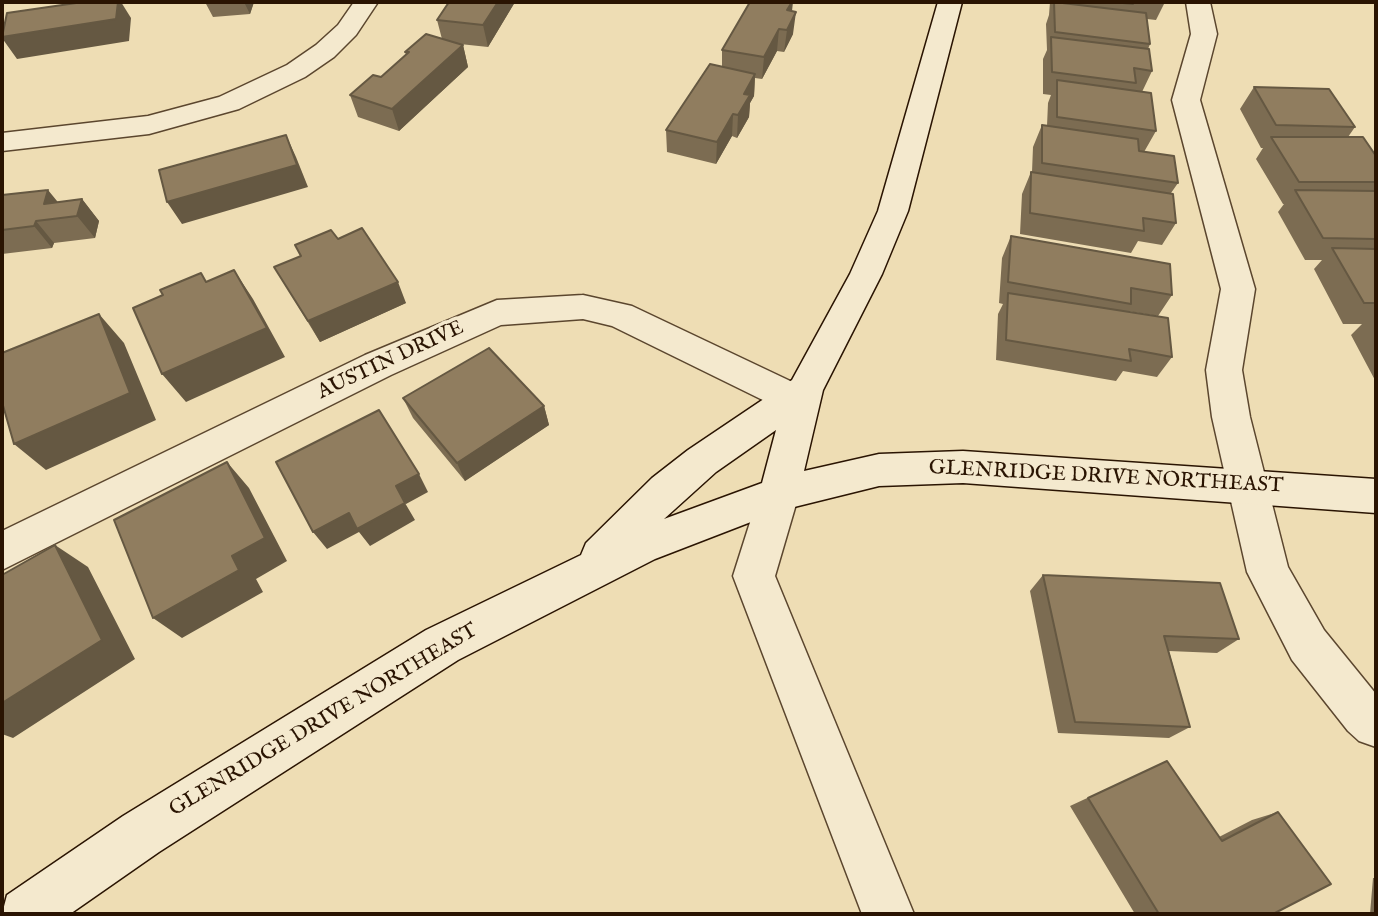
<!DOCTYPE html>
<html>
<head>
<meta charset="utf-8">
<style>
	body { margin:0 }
	#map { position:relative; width:1378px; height:916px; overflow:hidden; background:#eeddb4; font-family:"IM FELL English",serif }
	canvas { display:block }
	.frame { position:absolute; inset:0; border:4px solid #2a1402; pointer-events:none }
</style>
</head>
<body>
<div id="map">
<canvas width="1378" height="916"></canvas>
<div class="frame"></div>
</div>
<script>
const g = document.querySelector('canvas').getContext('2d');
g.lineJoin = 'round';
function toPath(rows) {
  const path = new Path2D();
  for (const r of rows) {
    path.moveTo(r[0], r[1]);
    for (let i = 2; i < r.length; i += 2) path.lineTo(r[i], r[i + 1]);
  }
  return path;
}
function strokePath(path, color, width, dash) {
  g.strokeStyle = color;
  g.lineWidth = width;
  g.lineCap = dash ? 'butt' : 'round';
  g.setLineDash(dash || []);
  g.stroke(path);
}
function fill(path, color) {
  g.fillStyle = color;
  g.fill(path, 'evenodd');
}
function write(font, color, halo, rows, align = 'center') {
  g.font = font + ' "IM FELL English",serif';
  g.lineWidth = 7;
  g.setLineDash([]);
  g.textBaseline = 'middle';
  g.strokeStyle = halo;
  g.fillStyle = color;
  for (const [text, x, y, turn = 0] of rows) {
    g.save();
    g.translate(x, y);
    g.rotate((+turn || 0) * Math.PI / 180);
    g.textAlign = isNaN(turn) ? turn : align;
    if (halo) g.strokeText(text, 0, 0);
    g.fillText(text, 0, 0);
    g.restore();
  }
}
const street = toPath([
	[354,2,378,2,356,35,334,57,305,77,239,109,149,134,2,151,2,133,148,116,219,97,287,65,316,45,338,25,354,2],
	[1186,2,1210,2,1217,34,1200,100,1255,289,1242,370,1250,417,1288,567,1324,630,1376,694,1376,747,1359,741,1348,731,1292,660,1247,572,1212,417,1206,370,1221,289,1172,100,1191,34,1186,2],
	[583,295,632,306,805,388,810,398,805,408,792,413,779,408,612,326,583,319,501,325,391,375,2,570,2,531,365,355,497,300,583,295],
	[779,477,793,482,799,494,775,576,914,914,862,914,733,576,759,494,765,482,779,477]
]);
const secondary = toPath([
	[938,2,962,2,908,211,882,274,823,390,804,471,879,454,963,451,1376,479,1376,513,963,483,879,486,782,510,655,559,458,660,159,852,70,914,2,914,7,895,123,816,426,630,581,555,586,543,652,478,688,450,792,380,850,274,878,211,938,2],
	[776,430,762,483,664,519,716,472,776,430]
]);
const wall = toPath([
	[205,2,254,2,250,14,213,17],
	[449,2,515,2,488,47,460,44,463,45,468,67,399,131,358,117,350,95,381,77,406,55,405,52,442,39,437,20],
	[1050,2,1165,2,1156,20,1147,19,1150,44,1148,49,1152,71,1142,92,1156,131,1144,152,1178,183,1171,193,1176,223,1162,245,1138,241,1131,253,1020,234,1022,194,1031,172,1032,172,1033,147,1042,125,1047,126,1048,103,1051,95,1043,94,1043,59,1047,50,1046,24,1049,15],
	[792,11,793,34,784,52,777,51,762,79,755,78,754,96,750,103,749,117,737,138,732,136,716,164,667,152,666,130,722,67,722,50],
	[1254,87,1355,127,1348,137,1376,156,1376,382,1351,335,1362,324,1343,324,1314,269,1322,260,1305,260,1278,212,1284,204,1283,204,1256,159,1263,148,1261,148,1240,109],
	[2,195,58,202,82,199,99,221,95,238,54,243,52,248,2,254],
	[1011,236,1172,295,1158,316,1127,311,1126,312,1172,357,1157,377,1123,371,1116,381,996,360,998,314,1003,304,999,303,1002,258],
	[338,239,406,303,320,342,274,267,301,256,295,245],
	[403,398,544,406,549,425,465,481,413,418],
	[1043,575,1239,639,1217,653,1169,651,1190,727,1169,738,1058,733,1030,591],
	[1167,761,1219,837,1252,820,1278,812,1273,914,1135,914,1070,806],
	[1373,878,1376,878,1376,914,1370,914]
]);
const shadedWall = toPath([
	[118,2,121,2,131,18,129,41,17,59,2,38,2,37],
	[244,2,254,2,250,14],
	[498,2,515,2,488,47,483,25],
	[792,2,793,2,791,20,787,10],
	[796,12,793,34,784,52,787,30],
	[779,29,777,51,762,79,764,57],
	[463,45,468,67,399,131,392,109],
	[755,74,754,96,750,103,749,117,737,138,738,115,744,94],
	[733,114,732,136,716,164,717,142],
	[286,135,296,157,308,187,182,224,167,202],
	[48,190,66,212,44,204],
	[82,199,99,221,95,238,77,216],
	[36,221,54,243,52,248,34,226],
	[234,270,253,299,285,357,186,402,162,374],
	[398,282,406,303,320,342,308,321],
	[99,314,124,343,156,420,46,470,14,444],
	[544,406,549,425,465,481,457,463],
	[227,462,249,488,287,561,256,579,263,592,182,638,153,618,232,556],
	[419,474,428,492,406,504,396,486],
	[405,503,415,520,370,546,359,532,327,549,313,532,349,513],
	[55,545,88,567,135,659,13,738,2,734,2,703]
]);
const building = toPath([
	[83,2,118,2,116,19,2,37,7,13,83,2],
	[449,2,498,2,483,25,437,20,449,2],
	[750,2,792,2,787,10,796,12,787,30,779,29,764,57,722,50,750,2],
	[1054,2,1146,13,1150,44,1055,32,1054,2],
	[1112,2,1132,2,1133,4,1112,2],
	[426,34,463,45,392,109,350,95,373,75,381,77,409,52,405,52,426,34],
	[1051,37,1149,49,1152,71,1134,68,1136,83,1052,72,1051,37],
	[710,64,755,74,744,94,750,95,738,115,733,114,717,142,666,130,710,64],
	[1057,80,1151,93,1156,131,1057,117,1057,80],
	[1254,87,1329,89,1355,127,1276,125,1254,87],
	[1042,125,1138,139,1139,151,1174,156,1178,183,1042,163,1042,125],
	[286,135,297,165,167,202,159,170,286,135],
	[1271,137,1363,137,1376,156,1376,182,1299,182,1271,137],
	[1031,172,1173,194,1176,223,1143,218,1144,231,1030,213,1031,172],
	[48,190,44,204,82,199,77,216,36,221,34,226,2,230,2,195,48,190],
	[1295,190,1376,191,1376,239,1323,238,1295,190],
	[362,228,398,282,308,321,274,267,301,256,295,245,331,230,338,239,362,228],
	[1011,236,1170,264,1172,295,1131,288,1131,304,1008,282,1011,236],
	[1332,248,1376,249,1376,303,1364,303,1332,248],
	[234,270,267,328,162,374,133,308,163,295,160,290,201,273,206,282,234,270],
	[1008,293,1168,318,1172,357,1129,349,1131,361,1006,340,1008,293],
	[99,314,130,393,14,444,2,402,2,353,99,314],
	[489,348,544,406,457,463,403,398,489,348],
	[379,410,419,474,396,486,405,503,357,529,349,513,313,532,276,462,379,410],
	[227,462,265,538,232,556,239,570,153,618,114,520,227,462],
	[55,545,102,640,2,703,2,575,55,545],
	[1043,575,1220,583,1239,639,1164,636,1190,727,1075,722,1043,575],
	[1167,761,1222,841,1278,812,1331,884,1273,914,1159,914,1088,798,1167,761]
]);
const streetNames = [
	["AUSTIN DRIVE",391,361,-25],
	["GLENRIDGE DRIVE NORTHEAST",1106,478,3],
	["GLENRIDGE DRIVE NORTHEAST",324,721,-31]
];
strokePath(street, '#5b462e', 3);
strokePath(secondary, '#2a1402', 3);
fill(street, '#f4e9ce');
fill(secondary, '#f4e9ce');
fill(wall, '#7c6c52');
fill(shadedWall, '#655842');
fill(building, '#907d5f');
strokePath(building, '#655842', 2);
write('21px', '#2a1402', '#f4e9ce', streetNames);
</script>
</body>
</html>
